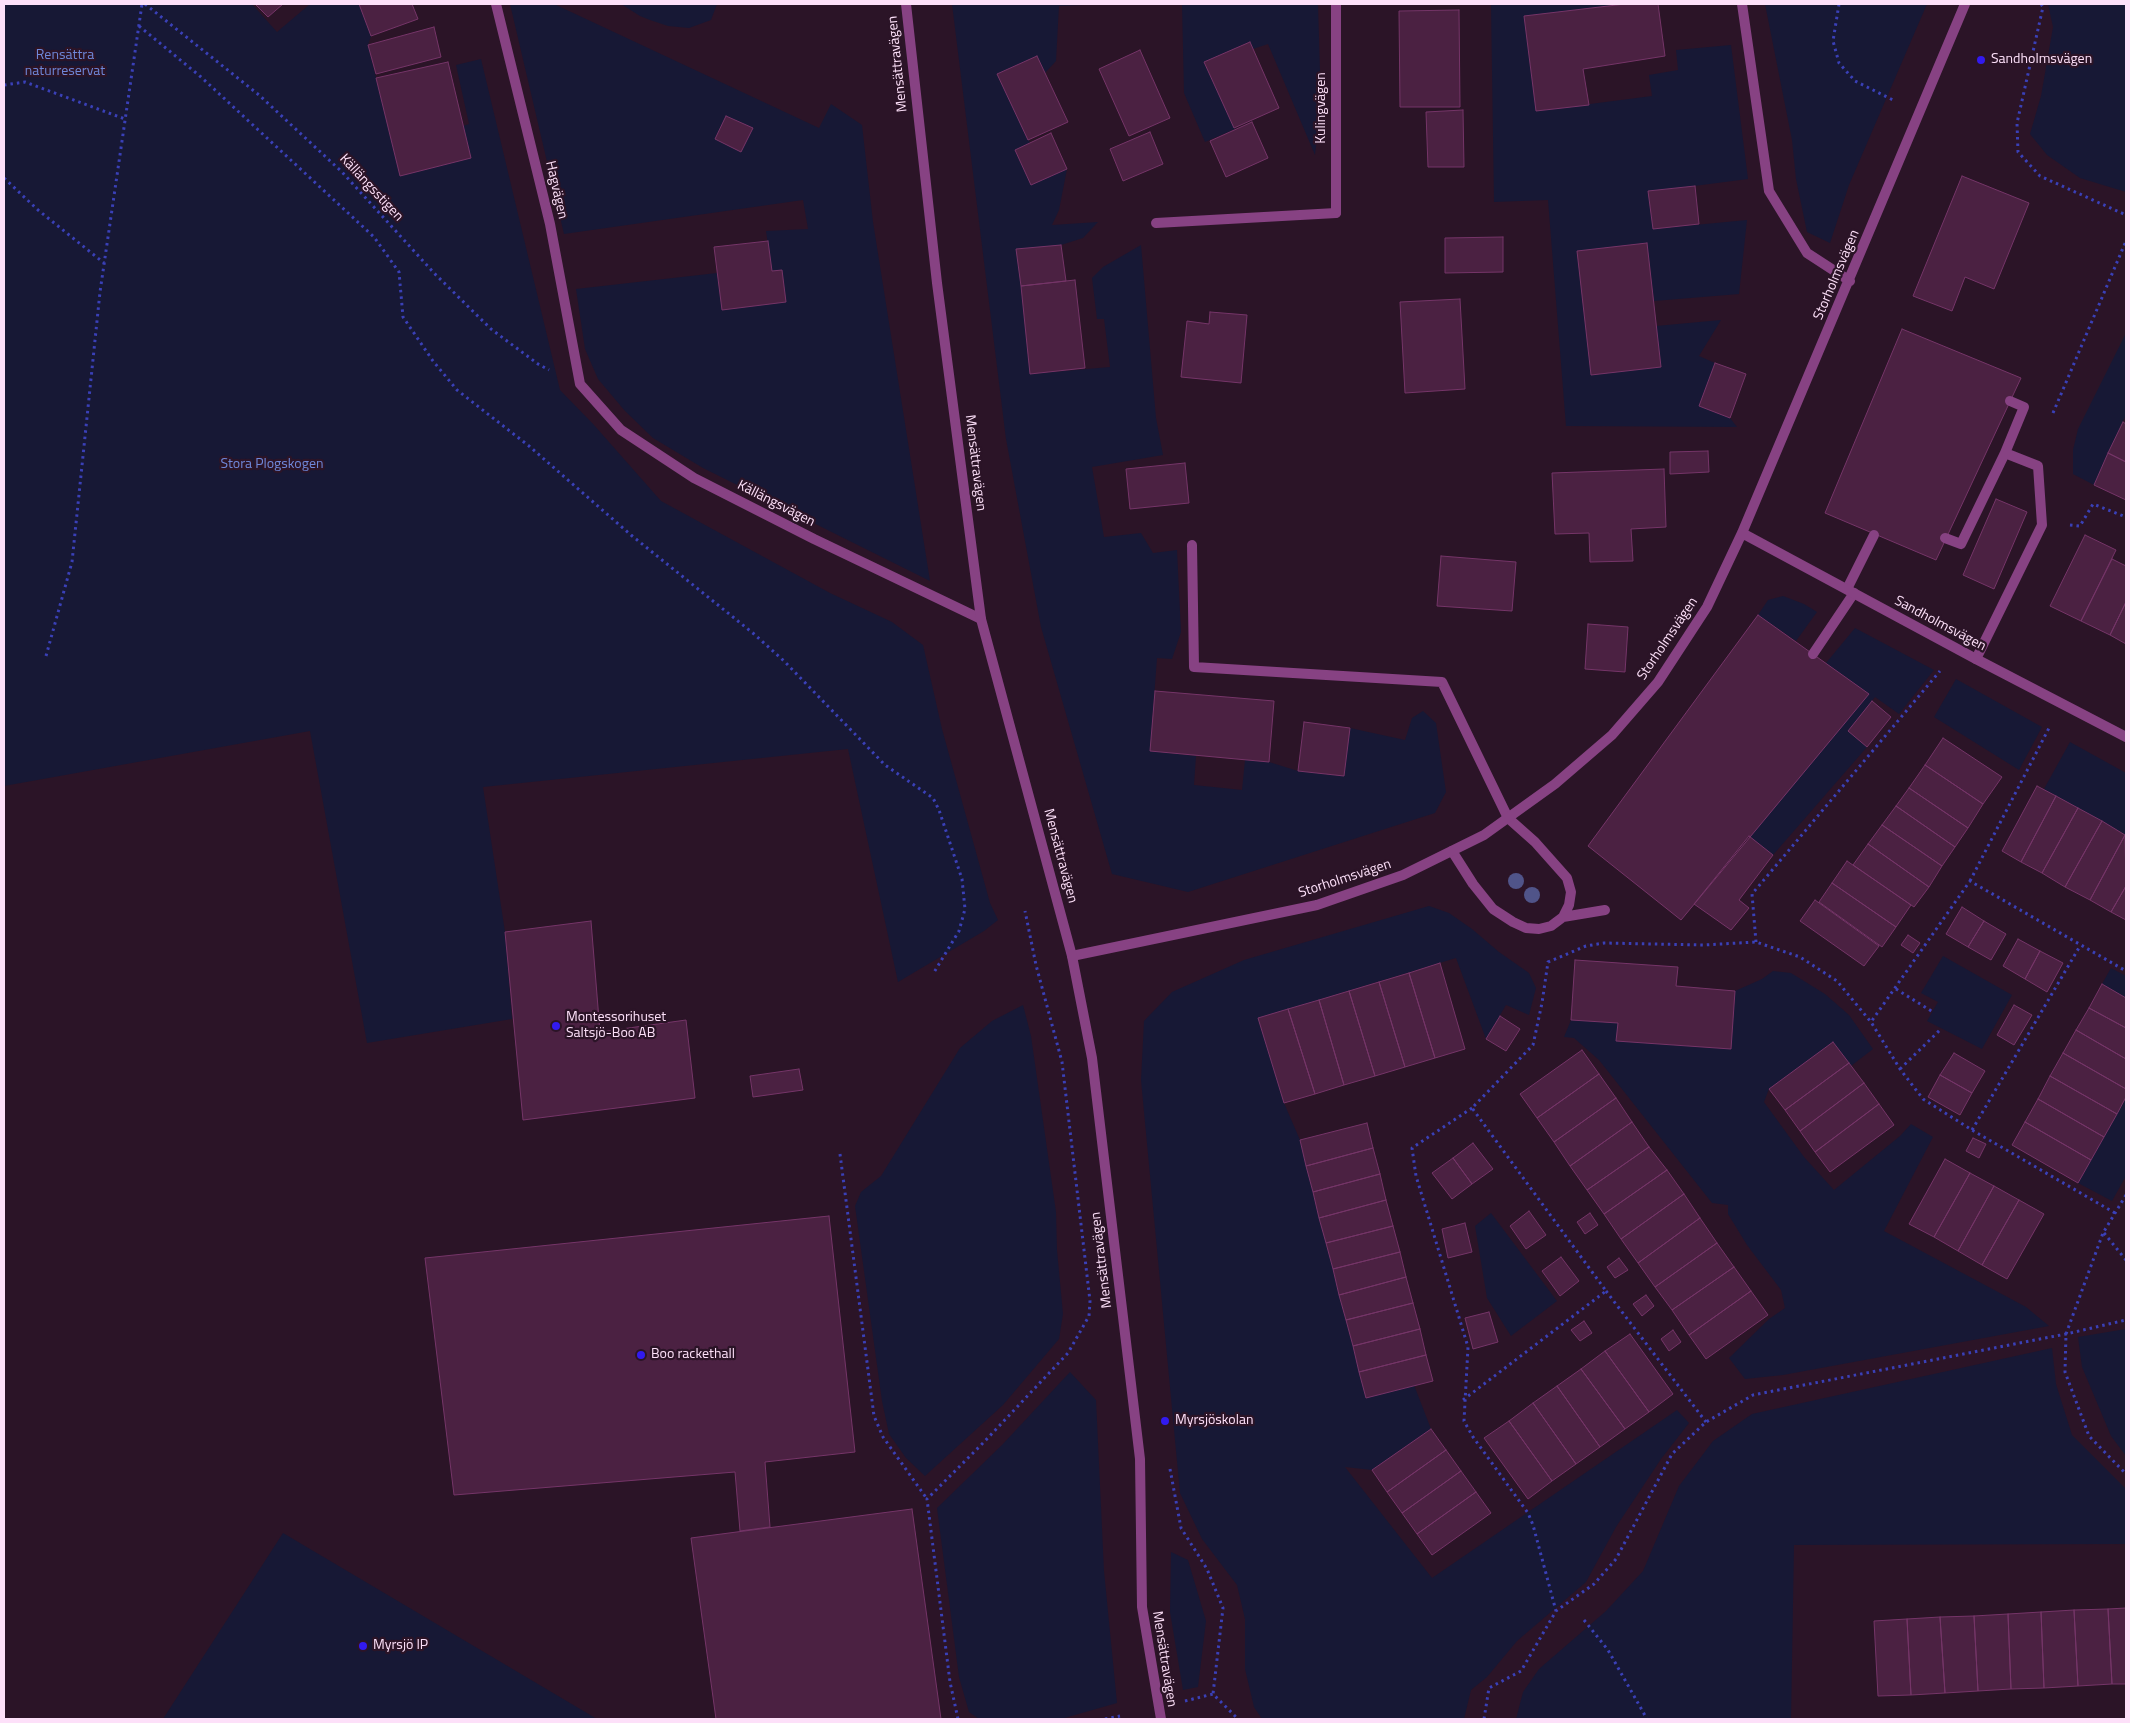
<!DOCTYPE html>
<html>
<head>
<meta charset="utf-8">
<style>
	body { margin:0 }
	#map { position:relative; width:2130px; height:1723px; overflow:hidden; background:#2b1427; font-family:"Titillium Web",sans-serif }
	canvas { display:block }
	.frame { position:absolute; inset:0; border:5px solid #fde0f9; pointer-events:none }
</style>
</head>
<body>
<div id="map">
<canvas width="2130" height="1723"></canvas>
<div class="frame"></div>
</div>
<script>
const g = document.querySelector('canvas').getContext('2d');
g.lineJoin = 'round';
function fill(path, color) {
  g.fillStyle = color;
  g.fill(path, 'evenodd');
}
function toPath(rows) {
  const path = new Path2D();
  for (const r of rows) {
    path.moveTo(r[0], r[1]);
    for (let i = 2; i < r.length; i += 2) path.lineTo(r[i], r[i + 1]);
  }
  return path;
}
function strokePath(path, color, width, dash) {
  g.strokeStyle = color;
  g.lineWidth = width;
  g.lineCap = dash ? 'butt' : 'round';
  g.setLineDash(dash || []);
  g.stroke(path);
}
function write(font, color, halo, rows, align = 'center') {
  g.font = font + ' "Titillium Web",sans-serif';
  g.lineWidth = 4.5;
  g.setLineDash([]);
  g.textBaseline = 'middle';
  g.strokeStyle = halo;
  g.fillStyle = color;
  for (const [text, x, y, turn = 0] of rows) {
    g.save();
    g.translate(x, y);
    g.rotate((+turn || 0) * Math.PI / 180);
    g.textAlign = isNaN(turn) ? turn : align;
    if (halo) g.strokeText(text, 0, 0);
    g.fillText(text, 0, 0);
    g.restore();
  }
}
const green = toPath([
	[4,4,252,4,277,32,310,4,359,4,371,36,368,45,400,176,471,158,463,126,469,124,456,65,481,59,560,390,594,425,661,501,830,593,892,622,923,645,942,729,990,903,998,920,984,931,898,982,848,749,483,787,505,932,512,1019,367,1043,310,731,4,786],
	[510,4,554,4,819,128,831,104,862,125,873,222,930,581,703,468,653,438,625,411,598,379,585,349,576,289,717,273,722,310,786,302,782,270,772,272,766,231,808,229,803,200,564,234],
	[621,4,717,4,711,20,689,28,668,26,650,20,640,16],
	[952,4,1108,4,1059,6,1056,61,1045,73,1037,56,997,74,1030,143,1015,150,1031,185,1067,169,1059,210,1052,225,1098,222,1083,238,1061,245,1017,249,1030,374,1110,367,1104,319,1097,319,1092,278,1103,267,1141,245,1156,418,1163,455,1092,467,1104,537,1141,533,1153,553,1177,550,1181,632,1172,659,1157,658,1150,751,1196,756,1194,785,1242,790,1245,760,1269,762,1298,771,1344,776,1350,728,1405,740,1412,718,1423,711,1436,723,1446,792,1435,813,1188,892,1112,874,1041,627,1006,439],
	[1182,4,1318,4,1321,105,1315,155,1268,44,1253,49,1249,42,1204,62,1235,129,1205,142,1184,93],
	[1491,4,1625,4,1524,16,1536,111,1652,96,1649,75,1678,70,1676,50,1731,45,1748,179,1648,192,1653,229,1747,220,1739,294,1654,301,1647,243,1577,251,1591,375,1661,367,1656,326,1721,320,1699,356,1715,363,1699,406,1730,418,1737,427,1566,426,1548,200,1494,202],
	[1765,4,1927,4,1849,185,1830,243,1807,232,1796,179,1792,140],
	[2048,4,2126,4,2126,192,2080,178,2047,155,2030,134,2041,96,2053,27],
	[2126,333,2126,415,2094,485,2073,474,2073,450,2078,429],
	[1783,596,1804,604,1817,612,1796,641,1758,615,1768,600],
	[1855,628,1934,670,1899,714,1875,697,1848,731,1867,747,1773,855,1749,836,1869,694,1826,663],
	[1956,679,2042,727,2019,770,1934,717],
	[2070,742,2126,773,2126,835,2044,789],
	[1429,906,1449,913,1472,929,1499,952,1529,973,1536,988,1529,1015,1506,1005,1486,1039,1456,958,1259,1018,1284,1103,1300,1140,1366,1397,1414,1385,1431,1429,1372,1470,1345,1467,1432,1578,1677,1410,1689,1423,1661,1459,1616,1527,1586,1582,1517,1641,1487,1677,1471,1690,1464,1719,1262,1719,1254,1707,1245,1669,1245,1619,1237,1585,1202,1539,1180,1493,1141,1080,1144,1021,1172,992,1244,960],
	[1943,956,2012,995,1982,1049,1927,1021,1938,1002,1921,993],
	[2111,968,2126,976,2126,998,2102,984],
	[1773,971,1791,973,1825,994,1849,1015,1873,1049,1851,1066,1833,1042,1769,1089,1764,1102,1804,1157,1834,1190,1900,1136,1911,1124,1933,1137,1884,1231,2026,1307,2049,1326,1783,1375,1745,1379,1729,1358,1769,1319,1785,1308,1781,1290,1747,1245,1728,1214,1728,1205,1712,1203,1599,1060,1574,1038,1564,1037,1571,1020,1618,1023,1617,1041,1731,1049,1735,991,1762,979],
	[1023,1005,1031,1036,1056,1212,1057,1250,1063,1314,1059,1339,1003,1405,925,1476,906,1458,889,1434,882,1401,855,1206,861,1192,881,1176,960,1048,992,1021],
	[2126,1098,2126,1176,2112,1201,2078,1183],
	[1491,1213,1557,1301,1511,1336,1487,1298,1475,1226],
	[2126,1329,2126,1456,2111,1436,2082,1367,2078,1337],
	[2052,1348,2056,1384,2072,1435,2126,1489,2126,1544,1794,1545,1791,1719,1516,1719,1523,1692,1539,1669,1606,1611,1643,1571,1679,1486,1713,1441,1752,1414],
	[1070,1372,1096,1400,1104,1571,1117,1703,1061,1719,979,1719,969,1712,959,1677,937,1508,1002,1445],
	[283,1533,597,1719,163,1719],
	[1171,1552,1188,1560,1206,1621,1198,1687,1183,1690,1170,1612]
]);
const building = toPath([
	[255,4,283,4,268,17,255,4],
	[359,4,412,4,418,19,371,36,359,4],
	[1625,4,1658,4,1665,56,1583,69,1589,105,1536,111,1524,16,1625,4],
	[1459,10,1460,107,1400,107,1399,11,1459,10],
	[434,27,441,57,376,74,368,45,434,27],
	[1250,42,1279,108,1234,128,1204,62,1250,42],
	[1140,50,1170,118,1129,136,1099,69,1140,50],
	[1037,56,1068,122,1028,140,997,74,1037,56],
	[448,62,471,158,400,176,376,78,448,62],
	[1463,110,1464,167,1428,167,1426,112,1463,110],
	[726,116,753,128,741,152,715,139,726,116],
	[1252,122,1268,158,1226,177,1210,141,1252,122],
	[1150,132,1163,164,1123,181,1110,149,1150,132],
	[1051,133,1067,169,1031,185,1015,150,1051,133],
	[1962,176,2029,203,1994,289,1965,277,1952,311,1913,296,1962,176],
	[1695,186,1699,224,1653,229,1648,191,1695,186],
	[1503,237,1503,272,1445,273,1445,238,1503,237],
	[768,241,772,271,782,270,786,302,722,310,714,247,768,241],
	[1647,243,1661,367,1591,375,1577,251,1647,243],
	[1061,245,1066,281,1021,286,1016,249,1061,245],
	[1075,280,1085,368,1030,374,1021,286,1075,280],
	[1460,299,1465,389,1405,393,1400,302,1460,299],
	[1210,312,1247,315,1241,383,1181,377,1187,321,1209,324,1210,312],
	[1902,329,2021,378,1936,560,1825,513,1902,329],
	[1715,363,1746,374,1730,418,1699,406,1715,363],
	[2123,422,2126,424,2126,462,2108,453,2123,422],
	[1708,451,1709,472,1670,474,1670,452,1708,451],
	[2108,453,2126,462,2126,500,2094,485,2108,453],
	[1185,463,1189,503,1130,509,1126,469,1185,463],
	[1664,469,1666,527,1631,529,1633,561,1590,562,1589,533,1555,534,1552,473,1664,469],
	[1996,499,2027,512,1994,589,1963,575,1996,499],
	[2085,535,2116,550,2081,621,2050,606,2085,535],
	[1441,556,1516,562,1512,611,1437,606,1441,556],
	[2112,559,2126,566,2126,602,2110,635,2081,621,2112,559],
	[2126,602,2126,644,2110,635,2126,602],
	[1758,615,1869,694,1681,920,1588,846,1758,615],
	[1588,624,1628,627,1625,672,1585,669,1588,624],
	[1155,691,1274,701,1269,762,1150,751,1155,691],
	[1872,701,1891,717,1867,747,1848,731,1872,701],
	[1304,722,1350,728,1344,776,1298,771,1304,722],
	[1943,738,2002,777,1983,804,1925,765,1943,738],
	[1925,765,1983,804,1968,828,1909,788,1925,765],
	[2037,786,2056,796,2021,862,2002,851,2037,786],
	[1909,788,1968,828,1955,847,1896,806,1909,788],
	[2056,796,2078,808,2042,873,2021,862,2056,796],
	[1896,806,1955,847,1942,866,1882,825,1896,806],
	[2078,808,2102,821,2065,887,2042,873,2078,808],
	[2102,821,2125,835,2090,900,2065,887,2102,821],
	[1882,825,1942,866,1929,887,1868,844,1882,825],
	[2125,835,2126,886,2111,912,2090,900,2125,835],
	[1749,836,1773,855,1739,900,1749,908,1731,930,1694,904,1749,836],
	[1868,844,1929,887,1914,907,1853,865,1868,844],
	[1847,861,1911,905,1896,927,1832,883,1847,861],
	[1832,883,1896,927,1882,947,1819,902,1832,883],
	[2126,886,2126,920,2111,912,2126,886],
	[1815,900,1879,946,1864,966,1800,921,1815,900],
	[1962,907,1984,921,1968,947,1946,934,1962,907],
	[591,921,600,1032,686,1020,695,1098,523,1120,505,932,591,921],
	[1984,921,2006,934,1991,960,1968,947,1984,921],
	[1908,935,1920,943,1913,953,1901,945,1908,935],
	[2018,939,2040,951,2025,979,2003,966,2018,939],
	[2040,951,2063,963,2047,992,2025,979,2040,951],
	[1575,960,1678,967,1676,986,1735,991,1731,1049,1616,1041,1618,1023,1571,1020,1575,960],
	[1440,963,1465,1049,1435,1058,1409,973,1440,963],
	[1409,973,1435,1058,1405,1067,1379,982,1409,973],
	[1379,982,1405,1067,1375,1076,1349,991,1379,982],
	[2102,984,2126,998,2126,1028,2089,1008,2102,984],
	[1349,991,1375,1076,1344,1085,1319,1000,1349,991],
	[1319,1000,1344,1085,1315,1094,1288,1009,1319,1000],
	[2014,1005,2032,1015,2014,1045,1997,1035,2014,1005],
	[2089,1008,2126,1028,2126,1059,2076,1030,2089,1008],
	[1288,1009,1315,1094,1284,1103,1258,1018,1288,1009],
	[1500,1016,1520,1029,1506,1051,1486,1039,1500,1016],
	[2076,1030,2126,1059,2126,1089,2063,1053,2076,1030],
	[1833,1042,1849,1063,1785,1110,1769,1089,1833,1042],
	[1582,1050,1599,1074,1537,1118,1520,1094,1582,1050],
	[1954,1053,1985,1071,1972,1093,1940,1075,1954,1053],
	[2063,1053,2126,1089,2126,1097,2117,1114,2050,1076,2063,1053],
	[1849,1063,1864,1083,1800,1131,1785,1110,1849,1063],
	[799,1069,803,1090,753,1097,750,1076,799,1069],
	[1599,1074,1616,1098,1554,1142,1537,1118,1599,1074],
	[1940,1075,1972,1093,1960,1115,1928,1097,1940,1075],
	[2050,1076,2117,1114,2104,1137,2038,1099,2050,1076],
	[1864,1083,1879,1104,1815,1152,1800,1131,1864,1083],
	[1616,1098,1632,1122,1570,1166,1554,1142,1616,1098],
	[2038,1099,2104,1137,2091,1160,2025,1122,2038,1099],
	[1879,1104,1894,1125,1830,1172,1815,1152,1879,1104],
	[1632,1122,1649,1147,1587,1190,1570,1166,1632,1122],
	[2025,1122,2091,1160,2078,1183,2012,1145,2025,1122],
	[1367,1123,1373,1148,1306,1166,1300,1140,1367,1123],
	[1973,1138,1986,1144,1979,1158,1966,1151,1973,1138],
	[1473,1143,1493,1169,1472,1184,1453,1158,1473,1143],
	[1649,1147,1667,1170,1604,1214,1587,1190,1649,1147],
	[1373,1148,1380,1174,1313,1192,1306,1166,1373,1148],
	[1453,1158,1472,1184,1452,1199,1432,1173,1453,1158],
	[1945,1159,1970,1173,1934,1237,1909,1224,1945,1159],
	[1667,1170,1684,1194,1621,1239,1604,1214,1667,1170],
	[1970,1173,1994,1186,1958,1251,1934,1237,1970,1173],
	[1380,1174,1386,1200,1319,1218,1313,1192,1380,1174],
	[1994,1186,2019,1200,1982,1265,1958,1251,1994,1186],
	[1684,1194,1700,1218,1638,1263,1621,1239,1684,1194],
	[1386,1200,1393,1226,1326,1243,1319,1218,1386,1200],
	[2019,1200,2044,1214,2007,1279,1982,1265,2019,1200],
	[1529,1211,1546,1235,1526,1249,1510,1226,1529,1211],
	[1590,1213,1598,1225,1585,1234,1577,1222,1590,1213],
	[829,1216,855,1452,765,1462,770,1527,740,1531,735,1472,454,1495,425,1258,829,1216],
	[1700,1218,1717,1243,1655,1287,1638,1263,1700,1218],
	[1465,1223,1472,1252,1448,1258,1442,1229,1465,1223],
	[1393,1226,1400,1252,1333,1269,1326,1243,1393,1226],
	[1717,1243,1734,1267,1672,1310,1655,1287,1717,1243],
	[1400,1252,1406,1277,1339,1295,1333,1269,1400,1252],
	[1561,1257,1579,1281,1560,1296,1542,1271,1561,1257],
	[1619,1258,1628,1270,1615,1278,1607,1267,1619,1258],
	[1734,1267,1751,1291,1689,1335,1672,1310,1734,1267],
	[1406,1277,1413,1303,1346,1320,1339,1295,1406,1277],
	[1751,1291,1768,1315,1706,1359,1689,1335,1751,1291],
	[1646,1295,1654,1306,1642,1316,1633,1304,1646,1295],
	[1413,1303,1420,1329,1353,1346,1346,1320,1413,1303],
	[1489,1312,1498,1342,1473,1349,1465,1318,1489,1312],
	[1584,1321,1592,1333,1580,1341,1571,1330,1584,1321],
	[1420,1329,1426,1355,1359,1372,1353,1346,1420,1329],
	[1673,1330,1681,1342,1669,1351,1661,1339,1673,1330],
	[1630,1334,1673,1394,1649,1412,1605,1351,1630,1334],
	[1605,1351,1649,1412,1625,1429,1581,1369,1605,1351],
	[1426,1355,1433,1381,1366,1398,1359,1372,1426,1355],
	[1581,1369,1625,1429,1600,1447,1557,1386,1581,1369],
	[1557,1386,1600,1447,1576,1464,1533,1403,1557,1386],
	[1533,1403,1576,1464,1552,1481,1509,1421,1533,1403],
	[1509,1421,1552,1481,1528,1499,1484,1438,1509,1421],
	[1431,1429,1446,1450,1387,1492,1372,1470,1431,1429],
	[1446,1450,1461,1471,1402,1513,1387,1492,1446,1450],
	[1461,1471,1476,1492,1417,1534,1402,1513,1461,1471],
	[1476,1492,1491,1513,1432,1555,1417,1534,1476,1492],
	[912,1509,941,1719,716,1719,691,1538,912,1509],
	[2126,1608,2126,1684,2112,1684,2108,1609,2126,1608],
	[2108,1609,2112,1684,2078,1686,2074,1610,2108,1609],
	[2074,1610,2078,1686,2044,1688,2041,1612,2074,1610],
	[2041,1612,2044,1688,2011,1689,2008,1614,2041,1612],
	[2008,1614,2011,1689,1978,1691,1974,1616,2008,1614],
	[1974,1616,1978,1691,1945,1693,1940,1617,1974,1616],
	[1940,1617,1945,1693,1911,1695,1907,1619,1940,1617],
	[1907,1619,1911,1695,1878,1696,1874,1621,1907,1619]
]);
const path = toPath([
	[145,4,259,95,342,172,434,273,491,329,538,364,549,370],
	[1839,4,1833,41,1839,63,1855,81,1893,100,1894,99],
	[2041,4,2043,7,2017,123,2018,152,2040,176,2126,215],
	[139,26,201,77,374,237,399,272,403,317,433,361,457,390,529,446,631,535,754,634,784,661,885,765,933,798,939,810,962,879,965,909,959,931,933,974],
	[4,85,25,82,125,119],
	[4,178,38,210,104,263],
	[2053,413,2126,241],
	[2070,525,2080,526,2093,504,2126,517],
	[46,656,72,562,100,292,142,4],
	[1970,881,2049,728],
	[1756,942,1752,894,1940,671],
	[1896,989,1933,1012],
	[1900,1069,1941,1029],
	[1472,1108,1412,1148,1416,1176,1468,1347,1464,1421,1473,1437,1528,1513,1533,1525,1556,1611],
	[1972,1130,2080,946],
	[840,1154,874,1416,883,1437,927,1499],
	[2126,1195,2103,1233,2066,1334,2065,1372,2089,1436,2126,1474],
	[2115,1213,1972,1130,1923,1099,1900,1069,1871,1022,1970,881,2126,971],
	[2104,1233,2126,1260],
	[1606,1291,1706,1422],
	[1463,1400,1606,1291,1472,1108,1533,1045,1542,1003,1548,962,1586,946,1604,943,1704,945,1756,942,1800,957,1837,981,1871,1022],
	[1170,1469,1181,1528,1207,1569,1223,1608,1213,1694],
	[1584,1620,1608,1650,1647,1719],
	[1185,1701,1213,1694,1238,1719],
	[958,1719,950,1682,927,1499,984,1442,1068,1353,1089,1316,1090,1301,1062,1062,1036,965,1025,911],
	[1105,1719,1120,1716],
	[1484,1719,1489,1688,1521,1671,1556,1611,1594,1584,1616,1559,1672,1454,1706,1422,1753,1395,2066,1334,2126,1320]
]);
const service = toPath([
	[1156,223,1336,213],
	[1945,538,1961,544,2005,453],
	[1192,545,1194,667,1442,682,1508,818,1535,842,1567,878,1571,892,1569,905,1563,917],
	[1847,589,1874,535],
	[1813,654,1854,593],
	[1976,659,2042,525,2038,466,2005,453,2024,407,2010,401],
	[1452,851,1473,884,1493,909,1513,922,1526,928,1539,929,1551,926,1563,917,1605,910]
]);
const minor = toPath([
	[496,4,550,224,580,384,621,430,694,478,814,539,981,619],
	[1742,4,1769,191,1807,253,1850,281],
	[1336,213,1336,4],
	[1742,533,1976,659,2126,737],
	[1072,956,1317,905,1403,875,1484,835,1555,784,1612,735,1658,682,1707,607,1742,533,1965,4]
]);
const tertiary = toPath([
	[906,4,937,283,981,619,1072,956,1092,1058,1140,1459,1142,1607,1161,1719]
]);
const trees = [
	[1516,881],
	[1532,895]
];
const markers = [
	[1981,60,5,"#321aef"],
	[556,1026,5,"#321aef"],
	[641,1355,5,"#321aef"],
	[1165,1421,5,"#321aef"],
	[363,1646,5,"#321aef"]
];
const parkNames = [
	["Rensättra",65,56],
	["naturreservat",65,72],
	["Stora Plogskogen",272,465]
];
const poiNames = [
	["Sandholmsvägen",1991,60],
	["Montessorihuset",566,1018],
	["Saltsjö-Boo AB",566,1034],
	["Boo rackethall",651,1355],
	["Myrsjöskolan",1175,1421],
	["Myrsjö IP",373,1646]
];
const streetNames = [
	["Mensättravägen",898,64,-96],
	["Kulingvägen",1322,108,-90],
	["Källängsstigen",371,188,47],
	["Hagvägen",556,190,77],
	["Storholmsvägen",1837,275,-67],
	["Mensättravägen",975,463,83],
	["Källängsvägen",776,504,27],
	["Sandholmsvägen",1940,624,28],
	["Storholmsvägen",1668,639,-56],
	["Mensättravägen",1060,856,75],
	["Storholmsvägen",1345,879,-18],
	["Mensättravägen",1102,1260,-97],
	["Mensättravägen",1164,1659,81]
];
fill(green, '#171835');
fill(building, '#4b2142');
strokePath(building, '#753568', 1);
strokePath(path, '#3a40b7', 3, [2.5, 4]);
strokePath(service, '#874283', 10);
strokePath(minor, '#874283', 10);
strokePath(tertiary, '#874283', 10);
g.fillStyle = '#505489';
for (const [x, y] of trees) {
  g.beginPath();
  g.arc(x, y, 8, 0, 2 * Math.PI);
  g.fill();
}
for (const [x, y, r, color] of markers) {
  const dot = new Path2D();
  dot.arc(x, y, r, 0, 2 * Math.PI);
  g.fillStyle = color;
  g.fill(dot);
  strokePath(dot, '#2b1427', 2);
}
write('14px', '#6f88da', '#2b1427', parkNames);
write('14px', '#fde0f9', '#2b1427', poiNames, 'left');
write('14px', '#fde0f9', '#2b1427', streetNames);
</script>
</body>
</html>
